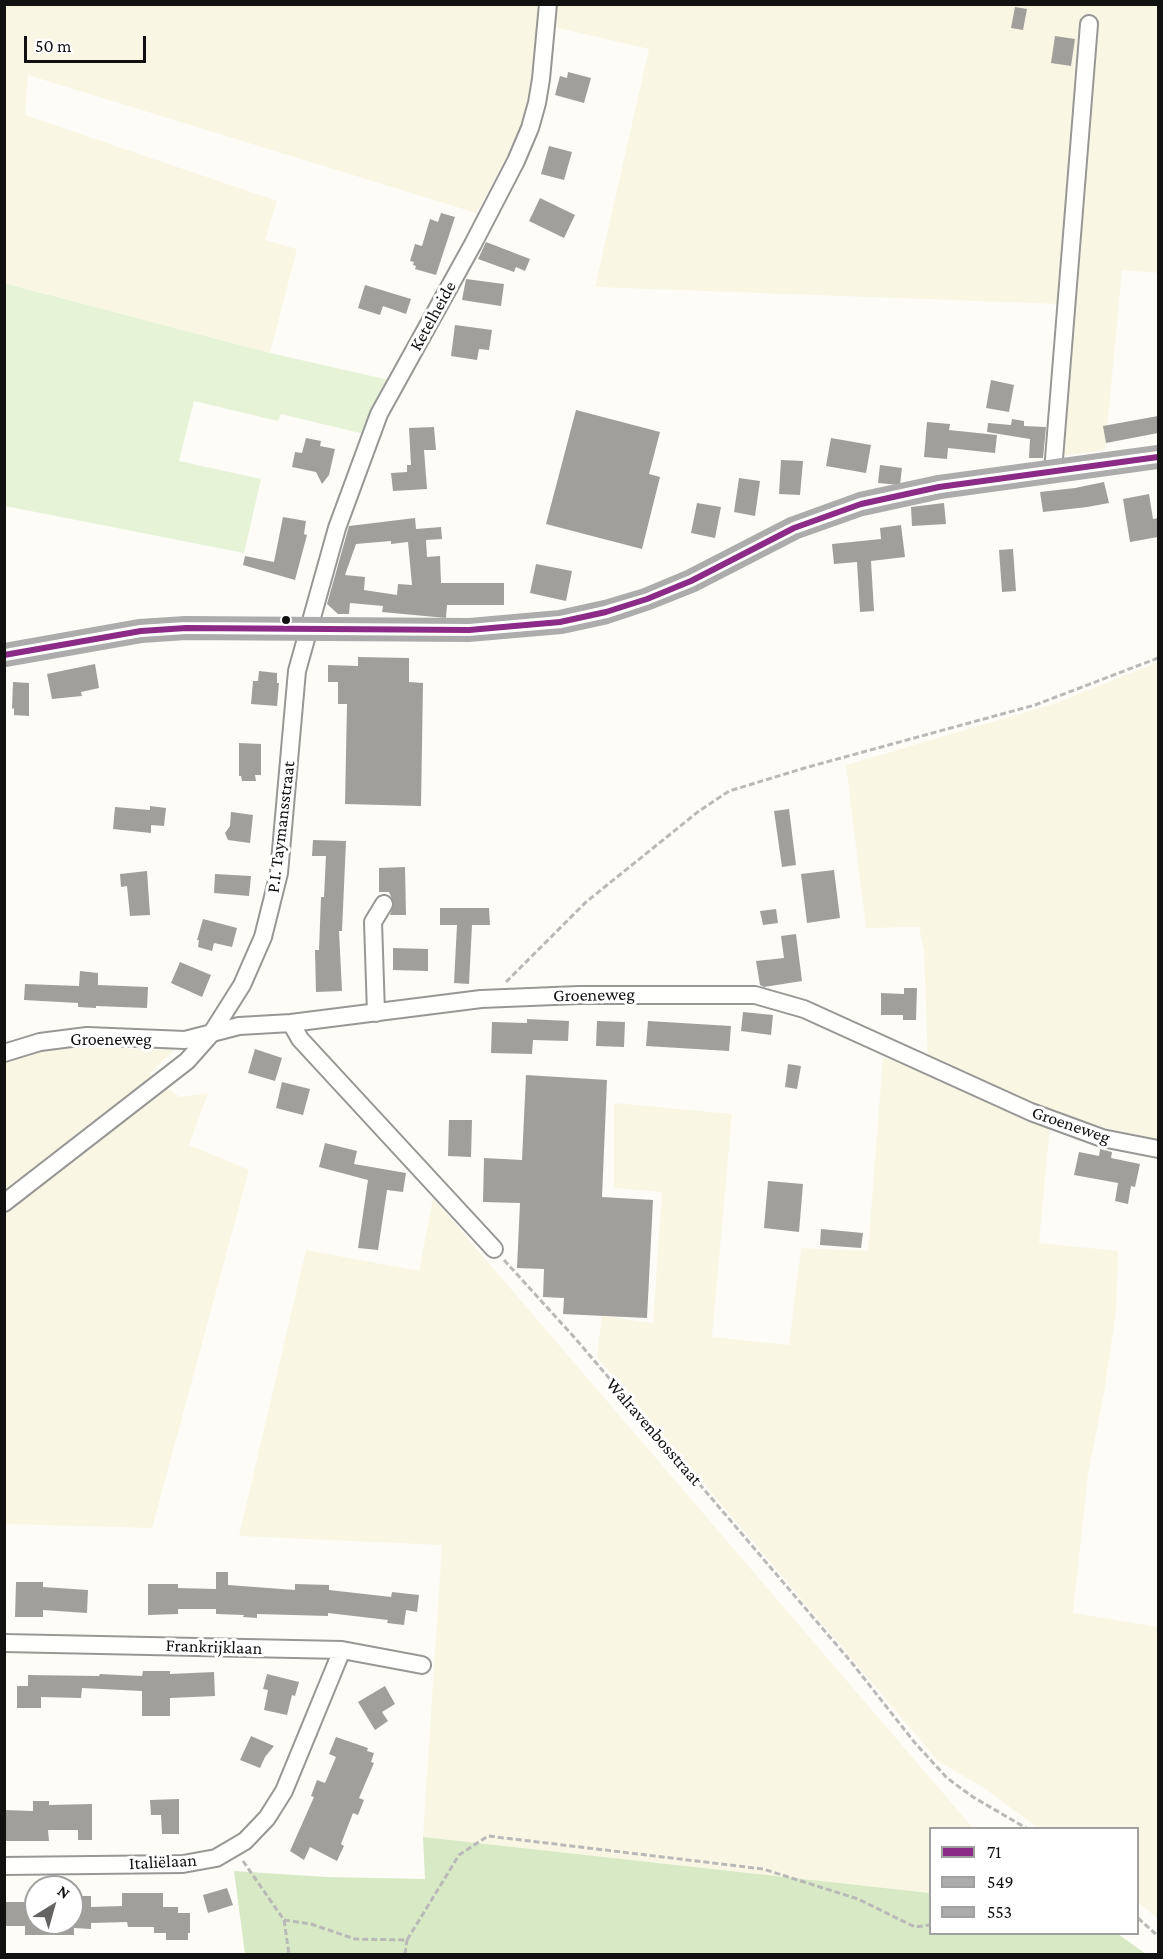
<!DOCTYPE html>
<html>
<head>
<meta charset="utf-8">
<style>
	body { margin:0 }
	#map { position:relative; width:1163px; height:1959px; overflow:hidden; background:#fdfcf7; font-family:"Crimson Pro",serif }
	canvas { display:block }
	.frame { position:absolute; inset:0; border:6px solid #111; pointer-events:none }
	.legend { position:absolute; left:929px; top:1827px; width:210px; height:108px; box-sizing:border-box; background:#fff; border:2px solid #a0a0a0; margin:0; padding:8px 10px; list-style:none; font-size:18px; color:#111 }
	.legend li { display:flex; align-items:center; gap:12px; height:30px }
	.legend b { width:30px; border:2px solid #a0a0a0 }
	.north { position:absolute; left:24px; top:1875px; width:60px; height:60px; box-sizing:border-box; background:#fff; border:2px solid #a0a0a0; border-radius:50%; rotate:37deg; font-size:16px; font-weight:700; line-height:24px; text-align:center; color:#111 }
	.north::after { content:''; display:block; margin:auto; width:21px; height:27px; background:#646362; clip-path:polygon(50% 0,100% 100%,50% 72%,0 100%) }
	.scale { position:absolute; left:24px; top:36px; width:122px; height:27px; box-sizing:border-box; border:3px solid #111; border-top:0; padding-left:8px; font-size:18px; line-height:21px; white-space:nowrap; color:#111; -webkit-text-stroke:4px #fff; paint-order:stroke }
</style>
</head>
<body>
<div id="map">
<canvas width="1163" height="1959"></canvas>
<div class="frame"></div>
<ul class="legend">
<li><b style="height:8px;background:#8c2b87"></b>71</li>
<li><b style="height:8px;background:#acacac"></b>549</li>
<li><b style="height:8px;background:#acacac"></b>553</li>
</ul>
<div class="north">N</div>
<div class="scale">50 m</div>
</div>
<script>
const g = document.querySelector('canvas').getContext('2d');
g.lineJoin = 'round';
function fill(path, color) {
  g.fillStyle = color;
  g.fill(path, 'evenodd');
}
function toPath(rows) {
  const path = new Path2D();
  for (const r of rows) {
    path.moveTo(r[0], r[1]);
    for (let i = 2; i < r.length; i += 2) path.lineTo(r[i], r[i + 1]);
  }
  return path;
}
function strokePath(path, color, width, dash) {
  g.strokeStyle = color;
  g.lineWidth = width;
  g.lineCap = dash ? 'butt' : 'round';
  g.setLineDash(dash || []);
  g.stroke(path);
}
function write(font, color, halo, rows, align = 'center') {
  g.font = font + ' "Crimson Pro",serif';
  g.lineWidth = 6;
  g.setLineDash([]);
  g.textBaseline = 'middle';
  g.strokeStyle = halo;
  g.fillStyle = color;
  for (const [text, x, y, turn = 0] of rows) {
    g.save();
    g.translate(x, y);
    g.rotate((+turn || 0) * Math.PI / 180);
    g.textAlign = isNaN(turn) ? turn : align;
    if (halo) g.strokeText(text, 0, 0);
    g.fillText(text, 0, 0);
    g.restore();
  }
}
const farmland = toPath([
	[4,5,1158,5,1158,273,1122,270,1105,450,1056,457,1060,304,595,287,649,49,541,24,523,124,509,155,476,213,28,75,25,115,277,201,265,240,297,249,270,353,5,283],
	[1158,662,1158,1139,1074,1121,928,1061,924,951,919,927,866,928,846,765,1053,704],
	[88,1046,154,1050,175,1049,149,1074,180,1097,208,1093,189,1145,249,1170,152,1528,5,1524,5,1058,38,1049],
	[883,1057,1050,1125,1039,1243,1118,1251,1116,1311,1104,1393,1088,1474,1073,1613,1158,1627,1158,1919,1138,1902,1138,1828,1038,1828,984,1788,938,1761,597,1357,602,1316,653,1323,662,1192,614,1188,614,1103,732,1114,712,1337,789,1345,801,1248,868,1251],
	[433,1198,973,1828,930,1828,930,1893,423,1837,442,1545,239,1536,306,1250,419,1271]
]);
const green = toPath([
	[4,283,270,353,389,380,364,434,281,414,278,421,194,401,179,461,261,479,244,553,5,506]
]);
const forest = toPath([
	[423,1837,930,1893,930,1934,1118,1934,1146,1954,245,1954,234,1871,326,1877,425,1879]
]);
const building = toPath([
	[1015,7,1027,9,1023,30,1011,28],
	[1055,36,1075,39,1071,66,1051,63],
	[568,72,591,78,584,103,555,95,560,76,567,78],
	[549,146,572,152,564,180,541,174],
	[540,198,575,215,564,238,529,221],
	[441,213,455,217,436,275,415,269,416,266,413,265,414,262,410,261,415,244,422,246,430,219,438,222],
	[486,242,530,259,525,271,516,267,514,272,478,259],
	[466,279,504,284,501,306,462,300],
	[365,285,411,299,406,314,383,306,380,315,358,308],
	[455,325,492,330,489,350,479,349,477,360,451,356],
	[991,380,1014,385,1009,412,986,408],
	[576,410,660,432,649,474,660,477,642,549,546,524],
	[1158,416,1158,433,1106,443,1103,426],
	[1012,419,1024,421,1024,426,1046,427,1043,458,1029,458,1030,439,987,432,988,423,1011,425],
	[927,422,950,424,949,430,997,435,995,453,948,448,947,459,924,457],
	[434,427,436,450,424,450,427,489,393,491,391,473,407,472,407,465,411,465,409,428],
	[306,438,321,441,320,446,335,449,329,475,322,484,316,472,292,467,295,452,302,453],
	[831,438,871,445,866,473,826,466],
	[781,460,803,461,800,495,779,494],
	[880,465,902,468,900,485,878,483],
	[739,478,760,481,755,516,734,512],
	[1104,482,1109,503,1087,507,1043,512,1040,492,1075,488],
	[1149,494,1153,519,1158,518,1158,537,1130,542,1123,499],
	[697,503,721,507,715,538,691,533],
	[944,503,946,524,912,526,911,507],
	[283,517,306,521,304,534,307,535,295,580,243,565,245,556,274,562],
	[415,518,416,529,441,527,442,539,426,540,427,557,440,556,441,583,504,583,504,605,447,605,446,618,382,612,383,606,350,603,349,614,338,614,327,604,349,526],
	[391,541,391,544,408,542,412,585,398,584,397,595,364,590,365,577,345,575,356,544],
	[901,525,905,557,871,561,874,611,860,612,857,562,834,564,832,544,881,539,880,528],
	[1013,549,1016,591,1002,592,999,550],
	[536,564,572,571,566,601,530,593],
	[358,657,409,658,409,682,423,683,421,806,345,804,347,704,338,704,338,682,328,682,328,665,358,666],
	[95,664,99,688,81,692,82,696,52,699,47,674],
	[259,671,277,673,277,683,279,683,277,706,251,704,253,681,258,681],
	[13,682,29,683,29,716,14,715,14,708,12,709],
	[239,743,261,744,261,775,255,775,256,781,242,781,241,776,239,776],
	[150,806,166,808,164,826,151,825,151,833,113,829,115,807,150,810],
	[789,809,796,865,782,867,774,811],
	[231,812,253,815,250,843,228,840,225,833,230,826],
	[313,840,346,841,342,931,339,931,342,991,316,992,315,950,319,950,321,897,324,897,326,856,312,856],
	[405,867,406,915,390,915,394,904,389,892,379,892,379,868],
	[834,870,840,918,807,923,801,874],
	[147,871,150,915,130,916,127,886,121,887,120,874],
	[215,874,251,876,249,896,214,893],
	[440,908,489,908,490,925,472,925,469,984,454,983,457,925,440,925],
	[776,909,778,923,763,925,760,911],
	[203,919,237,928,232,947,214,943,212,951,198,947,199,940,197,940],
	[796,934,802,981,764,987,760,985,756,961,784,958,781,936],
	[393,948,428,949,428,971,393,970],
	[180,962,211,975,202,997,171,983],
	[80,971,98,973,98,985,148,987,147,1008,96,1006,96,1008,78,1007,78,1003,24,1000,25,984,79,986],
	[904,988,917,988,916,1020,903,1020,903,1015,881,1015,881,993,904,994],
	[743,1012,773,1015,771,1035,741,1031],
	[527,1019,569,1021,568,1041,533,1040,532,1054,491,1053,492,1022,527,1023],
	[597,1021,625,1022,624,1047,596,1046],
	[648,1021,731,1026,729,1051,646,1046],
	[255,1049,282,1058,275,1081,248,1073],
	[788,1064,801,1066,797,1089,785,1087],
	[526,1075,607,1080,602,1197,653,1200,647,1318,563,1314,564,1298,543,1297,544,1269,517,1268,520,1203,483,1202,484,1158,522,1160],
	[282,1082,310,1089,303,1115,276,1108],
	[449,1120,472,1120,471,1157,448,1156],
	[325,1143,357,1151,354,1164,406,1173,403,1192,387,1190,378,1250,358,1248,368,1180,319,1167],
	[1100,1149,1112,1152,1111,1158,1140,1164,1135,1187,1131,1186,1128,1204,1115,1201,1118,1183,1074,1175,1079,1152,1099,1156],
	[768,1181,803,1184,799,1232,764,1228],
	[821,1229,863,1233,861,1248,820,1245],
	[216,1572,228,1572,228,1585,295,1590,295,1584,329,1585,329,1590,391,1597,392,1592,419,1595,417,1612,406,1610,404,1625,387,1623,388,1620,328,1613,328,1616,257,1614,257,1618,243,1617,244,1615,216,1614,216,1609,178,1609,178,1614,148,1615,148,1584,178,1584,178,1588,216,1589],
	[16,1582,43,1582,43,1587,88,1590,87,1613,43,1610,43,1617,15,1617],
	[143,1671,170,1671,170,1674,214,1672,215,1696,170,1698,170,1716,142,1716,142,1691,82,1688,81,1698,41,1697,41,1708,17,1708,17,1686,28,1686,28,1675,99,1676,100,1674,142,1676],
	[267,1674,299,1682,295,1696,292,1695,287,1715,264,1710,268,1690,263,1689],
	[385,1686,395,1704,382,1712,388,1721,375,1730,358,1702],
	[251,1736,274,1746,265,1757,260,1768,240,1760],
	[336,1737,368,1748,367,1751,374,1753,371,1762,374,1763,359,1798,364,1800,358,1815,353,1813,341,1844,344,1846,337,1861,310,1847,304,1860,290,1851,314,1797,311,1796,317,1780,325,1783,336,1757,329,1754],
	[179,1799,179,1834,162,1834,161,1815,151,1815,150,1800],
	[33,1801,49,1801,49,1805,92,1804,92,1840,78,1840,78,1830,48,1830,49,1841,4,1841,4,1810,33,1811],
	[227,1888,233,1905,208,1913,203,1895],
	[122,1893,163,1893,163,1907,178,1907,178,1913,190,1913,190,1933,188,1933,188,1940,166,1940,166,1933,154,1933,154,1927,128,1927,127,1922,91,1923,91,1929,74,1928,74,1935,25,1935,25,1926,4,1926,4,1902,36,1902,36,1923,72,1923,73,1896,91,1896,91,1907,122,1906]
]);
const path = toPath([
	[506,982,586,902,699,811,729,791,808,767,1035,705,1158,658],
	[504,1260,574,1337,852,1663,915,1743,947,1778,973,1797,1026,1828],
	[243,1861,284,1920,289,1954],
	[1138,1918,1158,1936],
	[284,1920,311,1924,355,1939,407,1940,459,1855,488,1836,763,1869,858,1899,915,1927,930,1925],
	[405,1954,407,1940]
]);
const minor = toPath([
	[1053,471,1089,24],
	[4,655,141,631,186,628,469,630,518,627,560,622,606,612,647,599,691,581,794,528,861,504,939,487,1158,457],
	[376,1013,373,922,384,904],
	[291,1023,300,1039,494,1249],
	[4,1053,40,1042,87,1036,185,1040,239,1026,291,1023,481,999,579,995,755,995,804,1009,1031,1112,1102,1138,1158,1149],
	[4,1203,187,1061,211,1034,242,985,263,937,279,873,297,671,337,528,379,414,473,244,516,161,530,128,537,103,541,79,548,4],
	[4,1643,342,1650,422,1665],
	[4,1866,183,1864,216,1858,245,1841,267,1818,284,1791,342,1650]
]);
const bus1 = toPath([
	[4,655,141,631,186,628,469,630,560,622,606,612,647,599,691,581,794,528,861,504,939,487,1158,457]
]);
const bus2 = toPath([
	[6,664,142,640,186,637,469,639,562,631,608,621,650,607,695,589,798,536,863,513,941,496,1158,466]
]);
const bus3 = toPath([
	[4,646,139,622,185,619,469,621,559,613,604,603,644,591,687,573,790,520,859,495,938,478,1157,448]
]);
const markers = [
	[286,620,5,"#111"]
];
const streetNames = [
	["Ketelheide",433,316,-61],
	["P.I. Taymansstraat",281,827,-83],
	["Groeneweg",594,995,-1],
	["Groeneweg",111,1039],
	["Groeneweg",1071,1125,19],
	["Walravenbosstraat",654,1432,49],
	["Frankrijklaan",214,1647,2],
	["Italiëlaan",163,1862,-3]
];
fill(farmland, '#f9f7e4');
fill(green, '#e7f3d7');
fill(forest, '#d8eac5');
fill(building, '#a19f9c');
strokePath(minor, '#979795', 20);
strokePath(path, '#b9b9b8', 3, [6, 3]);
strokePath(minor, '#fffffe', 16);
strokePath(bus1, '#8c2b87', 6);
strokePath(bus2, '#acacac', 6);
strokePath(bus3, '#acacac', 6);
for (const [x, y, r, color] of markers) {
  const dot = new Path2D();
  dot.arc(x, y, r, 0, 2 * Math.PI);
  g.fillStyle = color;
  g.fill(dot);
  strokePath(dot, '#fff', 2);
}
write('18px', '#111', '#fff', streetNames);
</script>
</body>
</html>
